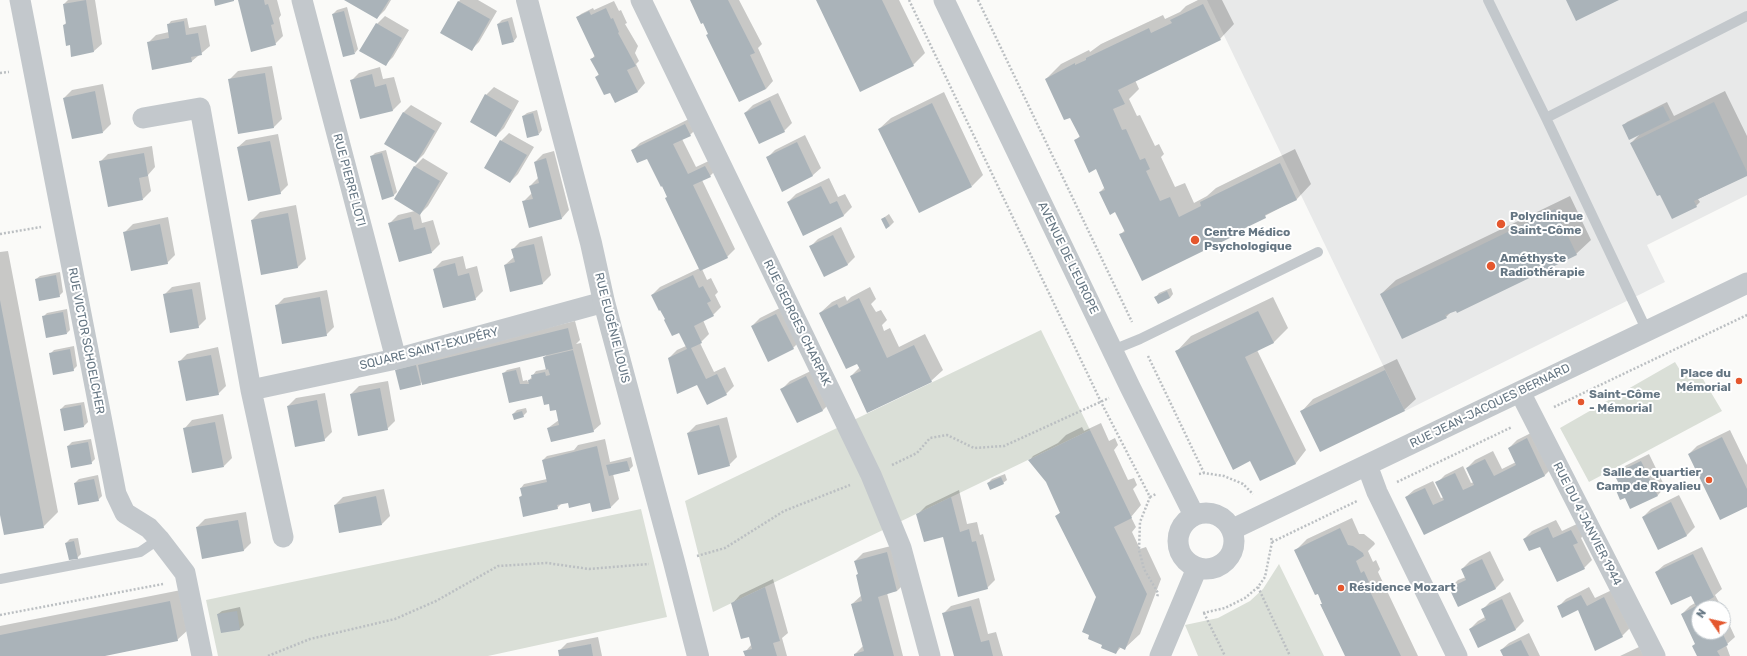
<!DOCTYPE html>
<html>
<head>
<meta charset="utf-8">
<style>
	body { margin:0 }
	#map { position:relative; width:1747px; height:656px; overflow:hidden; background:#fafaf8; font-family:Rubik,sans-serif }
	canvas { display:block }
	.north { position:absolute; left:1691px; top:600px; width:40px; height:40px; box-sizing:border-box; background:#fff; border:1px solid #c1c8cd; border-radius:50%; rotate:304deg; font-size:11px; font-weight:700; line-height:16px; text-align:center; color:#657683 }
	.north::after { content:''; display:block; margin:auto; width:14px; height:18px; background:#e4572e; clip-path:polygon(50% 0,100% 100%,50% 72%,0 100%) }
</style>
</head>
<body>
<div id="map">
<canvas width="1747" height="656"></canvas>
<div class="north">N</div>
</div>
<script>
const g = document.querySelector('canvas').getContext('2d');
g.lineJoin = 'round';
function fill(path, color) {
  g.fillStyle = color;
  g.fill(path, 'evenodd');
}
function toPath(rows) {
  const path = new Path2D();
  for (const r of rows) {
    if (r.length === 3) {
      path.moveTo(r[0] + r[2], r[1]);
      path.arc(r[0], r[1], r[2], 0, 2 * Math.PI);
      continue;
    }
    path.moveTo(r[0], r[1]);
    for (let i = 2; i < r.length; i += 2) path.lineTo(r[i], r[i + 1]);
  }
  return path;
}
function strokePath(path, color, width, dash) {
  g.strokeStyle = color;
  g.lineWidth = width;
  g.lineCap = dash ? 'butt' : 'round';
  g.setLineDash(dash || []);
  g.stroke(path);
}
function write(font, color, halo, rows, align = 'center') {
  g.font = font + ' Rubik,sans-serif';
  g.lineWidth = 4;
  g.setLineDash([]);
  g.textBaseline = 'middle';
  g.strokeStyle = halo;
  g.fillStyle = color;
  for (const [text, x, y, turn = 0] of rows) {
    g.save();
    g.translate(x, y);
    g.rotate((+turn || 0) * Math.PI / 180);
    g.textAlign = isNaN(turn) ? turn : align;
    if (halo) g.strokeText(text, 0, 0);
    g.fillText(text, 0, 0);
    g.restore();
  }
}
const built = toPath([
	[1207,0,1747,0,1747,195,1647,245,1665,282,1405,411]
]);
const green = toPath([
	[1041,330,1090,430,713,612,685,501],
	[1675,362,1683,375,1697,369,1722,411,1589,482,1560,428],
	[641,509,667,617,488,656,218,656,206,600],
	[1279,564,1324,656,1198,656,1185,625,1218,618,1250,601,1263,589]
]);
const shadow = toPath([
	[68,0,95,0,102,44,94,51,72,56,71,44,64,25,67,22,64,4],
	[239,0,277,0,281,15,279,18,283,36,275,44],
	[347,0,391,0,385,10,377,18],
	[460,0,478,0,497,11,479,42,471,50,441,32],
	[691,0,739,0,762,44,758,48,773,81,766,89,709,33],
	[817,0,899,0,925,53,913,65],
	[1198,0,1222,0,1234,24,1220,39,1135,80,1139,89,1129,99,1137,116,1140,115,1155,146,1159,144,1164,154,1161,157,1175,187,1185,183,1194,203,1207,196,1216,188,1295,149,1311,184,1297,199,1242,228,1235,235,1120,235,1125,230,1116,210,1100,192,1105,187,1096,168,1075,141,1080,136,1070,116,1046,79,1061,64,1089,50,1090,52,1101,44,1163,15,1165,19,1180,12,1186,6],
	[614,1,619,11,621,10,627,23,625,24,638,46,635,53,639,61,636,64,645,83,638,91,611,92,596,77,599,74,592,59,595,55,577,18,581,14,593,8,594,10],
	[347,7,358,49,355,53,333,14,337,10],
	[385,16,409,30,393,57,385,65,377,24],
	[512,17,517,37,514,41,498,24,502,20],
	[187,18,189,28,206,25,210,46,192,61,148,43,156,35,169,32,168,25,171,21],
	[272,66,282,119,274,127,239,133,230,79,238,71],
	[380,67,383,79,394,77,401,102,393,110,361,118,351,81,359,73],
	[103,84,111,124,103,132,64,98,72,90],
	[494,87,519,101,504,128,496,136,486,95],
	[1725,91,1747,136,1747,175,1698,199,1700,202,1696,206,1631,143,1641,133,1623,126,1627,122,1667,102,1674,116],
	[944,92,983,175,972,186,879,129,891,118],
	[778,93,792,123,784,131,745,113,753,105],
	[411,105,442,123,424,154,416,162,403,113],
	[537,110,542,130,539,134,523,116,527,113],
	[693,117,698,127,690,135,682,139,696,167,713,159,718,168,710,176,702,180,735,249,727,257,702,269,707,280,711,278,718,292,715,295,721,307,713,315,703,320,709,334,700,343,714,372,725,367,734,386,726,394,697,383,669,358,677,350,686,346,679,331,666,319,652,295,660,287,700,268,668,197,647,157,632,151,640,143],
	[509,133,534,147,518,174,510,182,501,141],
	[278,134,288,185,280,193,238,147,246,140],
	[805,135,821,168,813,175,782,190,767,158,775,150],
	[152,146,155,167,148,175,151,191,143,199,100,162,108,154],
	[386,150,397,192,393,196,371,157,375,153],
	[554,151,569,210,562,218,523,202,532,193,530,186,538,178,535,162,543,154],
	[423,158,448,173,428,206,420,214,422,223,433,220,440,244,432,252,390,223,398,215,415,211,395,199,415,166],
	[829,178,838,197,845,194,852,207,844,215,804,235,788,202,796,194],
	[1570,196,1591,240,1576,254,1452,311,1446,317,1381,294,1396,280],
	[296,205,306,259,298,267,262,274,252,220,260,212],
	[889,214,894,222,890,226,882,219],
	[168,217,175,255,167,263,125,232,133,224],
	[841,227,855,257,847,265,810,247,818,239],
	[542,236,551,275,543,283,511,290,505,265,514,257,512,250,520,242],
	[8,251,58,512,43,527,0,509,0,252],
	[463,256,466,269,477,266,483,291,475,299,434,269,442,261],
	[60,272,63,292,59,296,36,279,40,276],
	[200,282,206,319,198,327,164,295,172,287],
	[870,287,876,299,871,304,876,312,881,310,887,320,882,325,884,331,890,328,899,347,925,334,943,370,931,381,851,376,860,367,820,313,832,302,845,296,847,301,851,297],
	[1171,288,1173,294,1170,298,1156,297,1159,293],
	[327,290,334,327,326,335,276,306,284,298],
	[1273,297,1288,328,1273,343,1257,350,1306,450,1296,463,1260,480,1251,460,1177,351,1191,336],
	[784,306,801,340,793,348,752,326,760,318],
	[67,309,70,330,67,333,43,317,47,313],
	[575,321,580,340,576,344,581,343,601,424,593,431,548,428,559,420,556,409,542,394,510,402,503,374,507,370,520,367,523,381,527,380,528,382,536,371,547,369,544,358,548,353,422,382,420,384,396,370,400,367,420,362,420,363,427,357],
	[74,346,77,366,73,370,50,354,54,350],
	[218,347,226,386,218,394,179,362,187,354],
	[1397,359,1416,399,1404,410,1302,411,1313,399],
	[815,369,831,402,823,410,798,422,782,389,790,381],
	[388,381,395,421,387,429,351,394,359,386],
	[325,393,332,432,324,440,288,406,296,398],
	[84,402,88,422,84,426,65,429,61,409,65,405],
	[526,408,527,412,523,416,513,414,517,410],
	[223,414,232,458,224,466,185,428,192,420],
	[727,417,737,457,729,465,688,433,696,425],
	[1101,423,1109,441,1115,438,1118,445,1114,450,1128,480,1134,478,1137,485,1133,489,1141,505,1131,517,1136,527,1132,532,1140,549,1146,547,1161,579,1140,634,1125,648,1121,647,1116,653,1097,597,1056,516,1061,512,1044,476,1030,460,1033,456,1058,443,1066,435,1082,427,1084,431],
	[1730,430,1747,465,1747,506,1689,454,1697,446],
	[1535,431,1552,468,1544,476,1424,534,1406,497,1414,490,1433,481,1441,498,1444,497,1437,483,1445,475,1463,466,1471,483,1474,482,1467,468,1475,460,1493,451,1502,469,1516,462,1509,448,1517,440],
	[91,439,95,459,91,463,68,446,72,442],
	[605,439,610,462,631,457,633,466,629,470,613,474,619,499,611,507,590,501,568,501,562,503,557,508,520,497,522,495,521,488,524,484,547,479,543,460,547,456,574,450,578,445],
	[1649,454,1665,487,1658,495,1625,496,1616,489,1620,485,1615,475,1623,467],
	[1005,474,1007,480,1003,483,988,483,992,479],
	[98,475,102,496,98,500,75,483,79,479],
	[384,489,390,516,382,524,335,505,343,497],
	[959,490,967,524,977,522,980,535,983,534,995,580,987,588,943,536,918,514,926,506],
	[1679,495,1695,527,1687,535,1659,549,1643,517,1651,509],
	[246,512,251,543,243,551,197,527,205,519],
	[1352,518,1359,534,1364,534,1374,542,1375,544,1368,551,1373,562,1376,560,1380,569,1378,572,1418,656,1346,656,1321,605,1323,603,1295,551,1307,539],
	[1556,520,1562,531,1579,523,1585,534,1581,538,1592,560,1584,568,1541,545,1524,539,1532,531],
	[78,538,81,554,77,558,66,543,70,539],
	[895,545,905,583,897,591,887,593,903,656,855,656,855,654,863,646,852,604,862,595,857,575,859,573,855,561,863,553],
	[1702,547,1722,589,1715,595,1722,608,1699,608,1699,632,1723,632,1723,611,1735,637,1726,645,1730,656,1698,656,1696,644,1682,614,1690,606,1695,603,1691,594,1656,572,1664,565],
	[1490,551,1504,580,1496,588,1459,606,1450,588,1458,580,1466,577,1462,569,1470,561],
	[773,579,788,633,782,638,787,656,746,656,745,652,752,644,749,635,732,604,740,595],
	[1589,587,1595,598,1612,590,1630,628,1622,636,1578,609,1558,607,1566,599],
	[181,590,189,629,177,640,100,656,0,656,0,626],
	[1510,592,1524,621,1516,629,1478,647,1470,629,1478,621,1485,617,1482,610,1490,602],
	[979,598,988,634,996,632,1003,656,955,656,943,614,951,606],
	[240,607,244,625,240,629,222,632,218,614,222,611],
	[1529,633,1540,656,1504,656,1501,650,1509,643],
	[598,637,602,656,560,656,559,651,567,643],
	[1639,647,1644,656,1620,656]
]);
const building = toPath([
	[86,0,94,52,71,57,70,45,66,46,63,25,66,24,63,4],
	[214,0,234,0,234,1,215,6],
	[238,0,264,0,265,5,268,4,274,24,271,25,276,45,251,52],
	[344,0,389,0,377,19],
	[690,0,728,0,755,53,750,55,766,89,739,102,706,35,708,34,703,23,701,24],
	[816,0,882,0,914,66,860,92],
	[1566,0,1619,0,1576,21],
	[458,1,490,19,472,51,440,33],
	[1203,4,1221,40,1118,90,1125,104,1113,109,1122,130,1126,129,1140,160,1145,158,1150,169,1146,171,1160,201,1170,197,1179,217,1201,206,1200,202,1280,163,1297,200,1265,215,1266,218,1235,233,1236,235,1142,281,1119,234,1125,232,1115,212,1110,215,1099,192,1105,190,1096,169,1089,173,1074,140,1080,137,1070,118,1064,120,1045,79,1075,63,1075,65,1086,60,1086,58,1149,28,1151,33,1172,23,1170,20],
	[606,8,611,19,613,18,619,32,618,33,636,66,627,70,638,92,615,103,610,93,604,95,595,77,599,75,590,59,595,57,576,17,589,11,591,15],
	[344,11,355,54,343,57,332,14],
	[184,21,186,35,198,33,202,55,191,57,192,62,152,70,147,42,169,38,167,24],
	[508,21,514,42,502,45,497,24],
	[376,23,402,38,386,66,359,51],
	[265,73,274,128,238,134,228,79],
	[372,74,375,87,386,84,393,111,360,119,350,80],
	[95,91,103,133,72,139,63,98],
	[485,94,512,110,496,137,470,122],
	[770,100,785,132,759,144,744,113],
	[1714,102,1747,172,1747,176,1694,201,1697,207,1672,219,1660,195,1657,196,1630,143],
	[932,103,972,187,919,213,878,129],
	[1663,106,1670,120,1629,140,1622,125],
	[403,112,435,131,416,163,384,144],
	[533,113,539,135,527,138,522,116],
	[685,124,691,136,673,144,688,174,705,166,711,177,693,185,728,258,700,271,665,198,667,197,662,186,661,187,647,159,637,163,631,150],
	[500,140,527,155,510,183,484,168],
	[270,141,281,194,248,201,237,147],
	[797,142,813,176,782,192,766,157],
	[144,153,148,176,139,178,143,200,108,207,99,161],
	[382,153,394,196,382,200,370,156],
	[546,158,562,219,529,228,522,201,533,199,529,186,539,183,534,162],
	[414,166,440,181,420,215,394,199],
	[821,186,830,204,837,201,844,216,803,236,787,202],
	[1555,209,1577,255,1457,313,1456,311,1445,315,1447,318,1402,339,1380,294],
	[288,213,298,268,261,275,251,220],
	[411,217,414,230,425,227,432,253,399,262,388,223],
	[885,217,890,226,886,229,881,219],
	[160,224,168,264,131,271,123,232],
	[833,235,848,265,824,277,809,246],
	[534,244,543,284,510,292,504,265,515,262,511,249],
	[455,263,458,276,469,273,476,300,443,308,433,269],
	[56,275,60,297,39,301,35,279],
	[693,275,699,288,703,286,711,301,707,303,714,316,694,326,702,343,691,348,706,379,717,374,727,395,707,405,697,385,677,394,668,358,687,349,679,333,672,336,664,320,665,319,660,310,659,311,651,295],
	[192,289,199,328,170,333,163,294],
	[1167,291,1170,298,1158,304,1154,297],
	[320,297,327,336,282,344,275,305],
	[859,298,887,358,914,345,932,382,867,413,850,376,861,371,857,364,846,369,819,313,837,304,839,308],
	[0,300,44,528,4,535,0,515],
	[1258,311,1274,343,1245,357,1296,464,1260,481,1250,461,1233,470,1175,351],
	[63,312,67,334,46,338,42,316],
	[776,314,794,349,768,362,751,326],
	[568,328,573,349,422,385,418,365],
	[70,349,74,371,53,375,49,353],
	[573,350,594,432,551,442,547,428,559,425,556,410,550,411,549,404,544,405,542,396,509,403,502,373,516,370,520,384,529,384,528,380,532,379,531,375,545,372,546,376,550,375,548,369,546,370,543,357],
	[211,355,219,395,186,401,178,361],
	[416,365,421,385,400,390,395,370],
	[1385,370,1405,411,1320,452,1300,411],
	[806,376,823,411,797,423,780,389],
	[380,388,388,430,358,436,350,394],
	[317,400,325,441,295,447,287,406],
	[81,405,84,427,64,431,60,409],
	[522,411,524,417,514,420,512,414],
	[215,422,224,467,192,473,183,428],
	[719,425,730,466,698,475,687,433],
	[1090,430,1132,518,1114,527,1147,594,1125,650,1119,647,1116,654,1101,648,1102,645,1088,639,1089,635,1082,632,1096,597,1055,516,1060,513,1046,482,1028,460],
	[1722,437,1747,489,1747,507,1720,520,1688,454],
	[1527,438,1545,476,1424,535,1405,497,1425,488,1433,505,1444,500,1435,482,1455,473,1463,490,1474,485,1466,468,1485,459,1494,476,1516,465,1508,448],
	[88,442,92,464,71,468,67,446],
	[597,446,611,508,592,512,590,503,569,508,568,503,557,505,558,509,523,517,519,497,522,496,520,488,547,482,542,460],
	[627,461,630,471,609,476,606,465],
	[1641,461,1658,496,1630,509,1625,498,1620,500,1615,488,1620,486,1614,474],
	[1001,477,1004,484,990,490,987,483],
	[94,479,99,501,78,505,74,483],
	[376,496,382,525,339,533,334,505],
	[951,497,960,532,969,529,972,542,976,541,988,589,958,597,943,537,924,542,916,514],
	[1671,502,1687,536,1658,550,1642,517],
	[238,520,244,551,202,559,196,527],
	[1548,527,1553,538,1571,530,1578,543,1573,545,1585,569,1557,582,1540,547,1529,551,1523,539],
	[1340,528,1348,545,1353,546,1363,553,1364,556,1356,561,1361,573,1364,571,1369,582,1366,583,1401,656,1345,656,1320,604,1322,604,1318,594,1315,595,1294,550],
	[74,541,78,559,69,560,65,543],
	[887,552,897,591,878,597,894,656,854,656,854,654,864,651,851,604,862,601,856,575,858,574,854,561],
	[1693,554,1714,597,1707,601,1710,608,1699,608,1699,632,1722,632,1728,645,1717,651,1720,656,1697,656,1692,646,1695,644,1681,614,1696,606,1691,596,1671,605,1655,572],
	[1482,559,1496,589,1458,607,1449,588,1466,580,1461,569],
	[765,587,780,641,773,643,777,656,745,656,743,651,752,649,749,637,741,639,731,603],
	[1581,595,1587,606,1604,597,1623,637,1595,651,1578,610,1562,618,1557,606],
	[1502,599,1516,630,1478,648,1469,629,1486,620,1481,609],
	[170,601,178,641,105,656,0,656,0,635],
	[971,606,981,642,989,640,993,656,954,656,942,613],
	[237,611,240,630,221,633,217,614],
	[1521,640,1529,656,1503,656,1500,650],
	[591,644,593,656,559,656,558,650]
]);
const path = toPath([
	[909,0,1101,402,1150,497,1140,522,1139,550,1144,569,1158,593,1157,598],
	[978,0,1132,322],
	[0,73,9,72],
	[0,234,41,227],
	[1148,356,1204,473],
	[1554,407,1747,315],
	[892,465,917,453,930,438,947,435,974,448,1004,446,1109,398],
	[1199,474,1204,473,1224,476,1243,484,1253,494],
	[1397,482,1512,427],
	[1150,497,1156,494],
	[1272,542,1357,501],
	[697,556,725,548,784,511,850,485],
	[1258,587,1290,656],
	[1203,613,1225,608,1245,598,1258,587,1265,577,1272,542,1271,537],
	[1204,613,1225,656],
	[0,615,163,584],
	[268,656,310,639,395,619,436,601,498,566,547,563,589,569,649,564]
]);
const service = toPath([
	[1488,0,1546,118,1647,331],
	[1546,118,1747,16],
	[1113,350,1140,339,1318,252],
	[0,579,140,552,159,539]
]);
const minor = toPath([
	[20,0,116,494,125,513,149,528,159,539,185,573,202,656],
	[302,0,396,359],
	[641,0,871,475,901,548,930,656],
	[944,0,1130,387,1194,515],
	[143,118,200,108,251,390,396,359,604,302],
	[251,390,283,537],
	[1520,392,1655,656],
	[1367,465,1377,492,1457,656],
	[1206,541,28],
	[1233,529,1747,283],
	[1160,656,1197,568]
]);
const tertiary = toPath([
	[527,0,591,243,604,302,674,562,698,656]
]);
const markers = [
	[1501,224,5,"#e4572e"],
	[1195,240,5,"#e4572e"],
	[1491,266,5,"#e4572e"],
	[1739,381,4,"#e4572e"],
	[1581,402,4,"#e4572e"],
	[1709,480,4,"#e4572e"],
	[1341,588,4,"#e4572e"]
];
const streetNames = [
	["RUE PIERRE LOTI",349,180,75],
	["AVENUE DE L'EUROPE",1068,258,64],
	["RUE GEORGES CHARPAK",797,323,64],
	["RUE EUGÉNIE LOUIS",612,328,76],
	["RUE VICTOR SCHOELCHER",86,341,79],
	["SQUARE SAINT-EXUPÉRY",429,349,-14],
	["RUE JEAN-JACQUES BERNARD",1490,406,-26],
	["RUE DU 4 JANVIER 1944",1587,524,63]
];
const poiNames = [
	["Polyclinique",1510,217],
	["Saint-Côme",1510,231],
	["Centre Médico",1204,233],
	["Psychologique",1204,247],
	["Améthyste",1500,259],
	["Radiothérapie",1500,273],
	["Place du",1731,374,"right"],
	["Mémorial",1731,388,"right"],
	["Saint-Côme",1589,395],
	["- Mémorial",1589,409],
	["Salle de quartier",1701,473,"right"],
	["Camp de Royalieu",1701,487,"right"],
	["Résidence Mozart",1349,588]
];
fill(built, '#e8e9e9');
fill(green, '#dadfd7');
fill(shadow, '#0003');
fill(building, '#aab3b9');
strokePath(path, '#bbbfc2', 2.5, [2, 2]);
strokePath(service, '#c3c8cc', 10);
strokePath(minor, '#c3c8cc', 21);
strokePath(tertiary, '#c3c8cc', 22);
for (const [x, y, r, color] of markers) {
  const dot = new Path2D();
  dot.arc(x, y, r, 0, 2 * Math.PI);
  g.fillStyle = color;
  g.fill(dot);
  strokePath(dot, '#fff', 1.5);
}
write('12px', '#657683', '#fff', streetNames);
write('bold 12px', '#657683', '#fff', poiNames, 'left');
</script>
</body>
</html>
